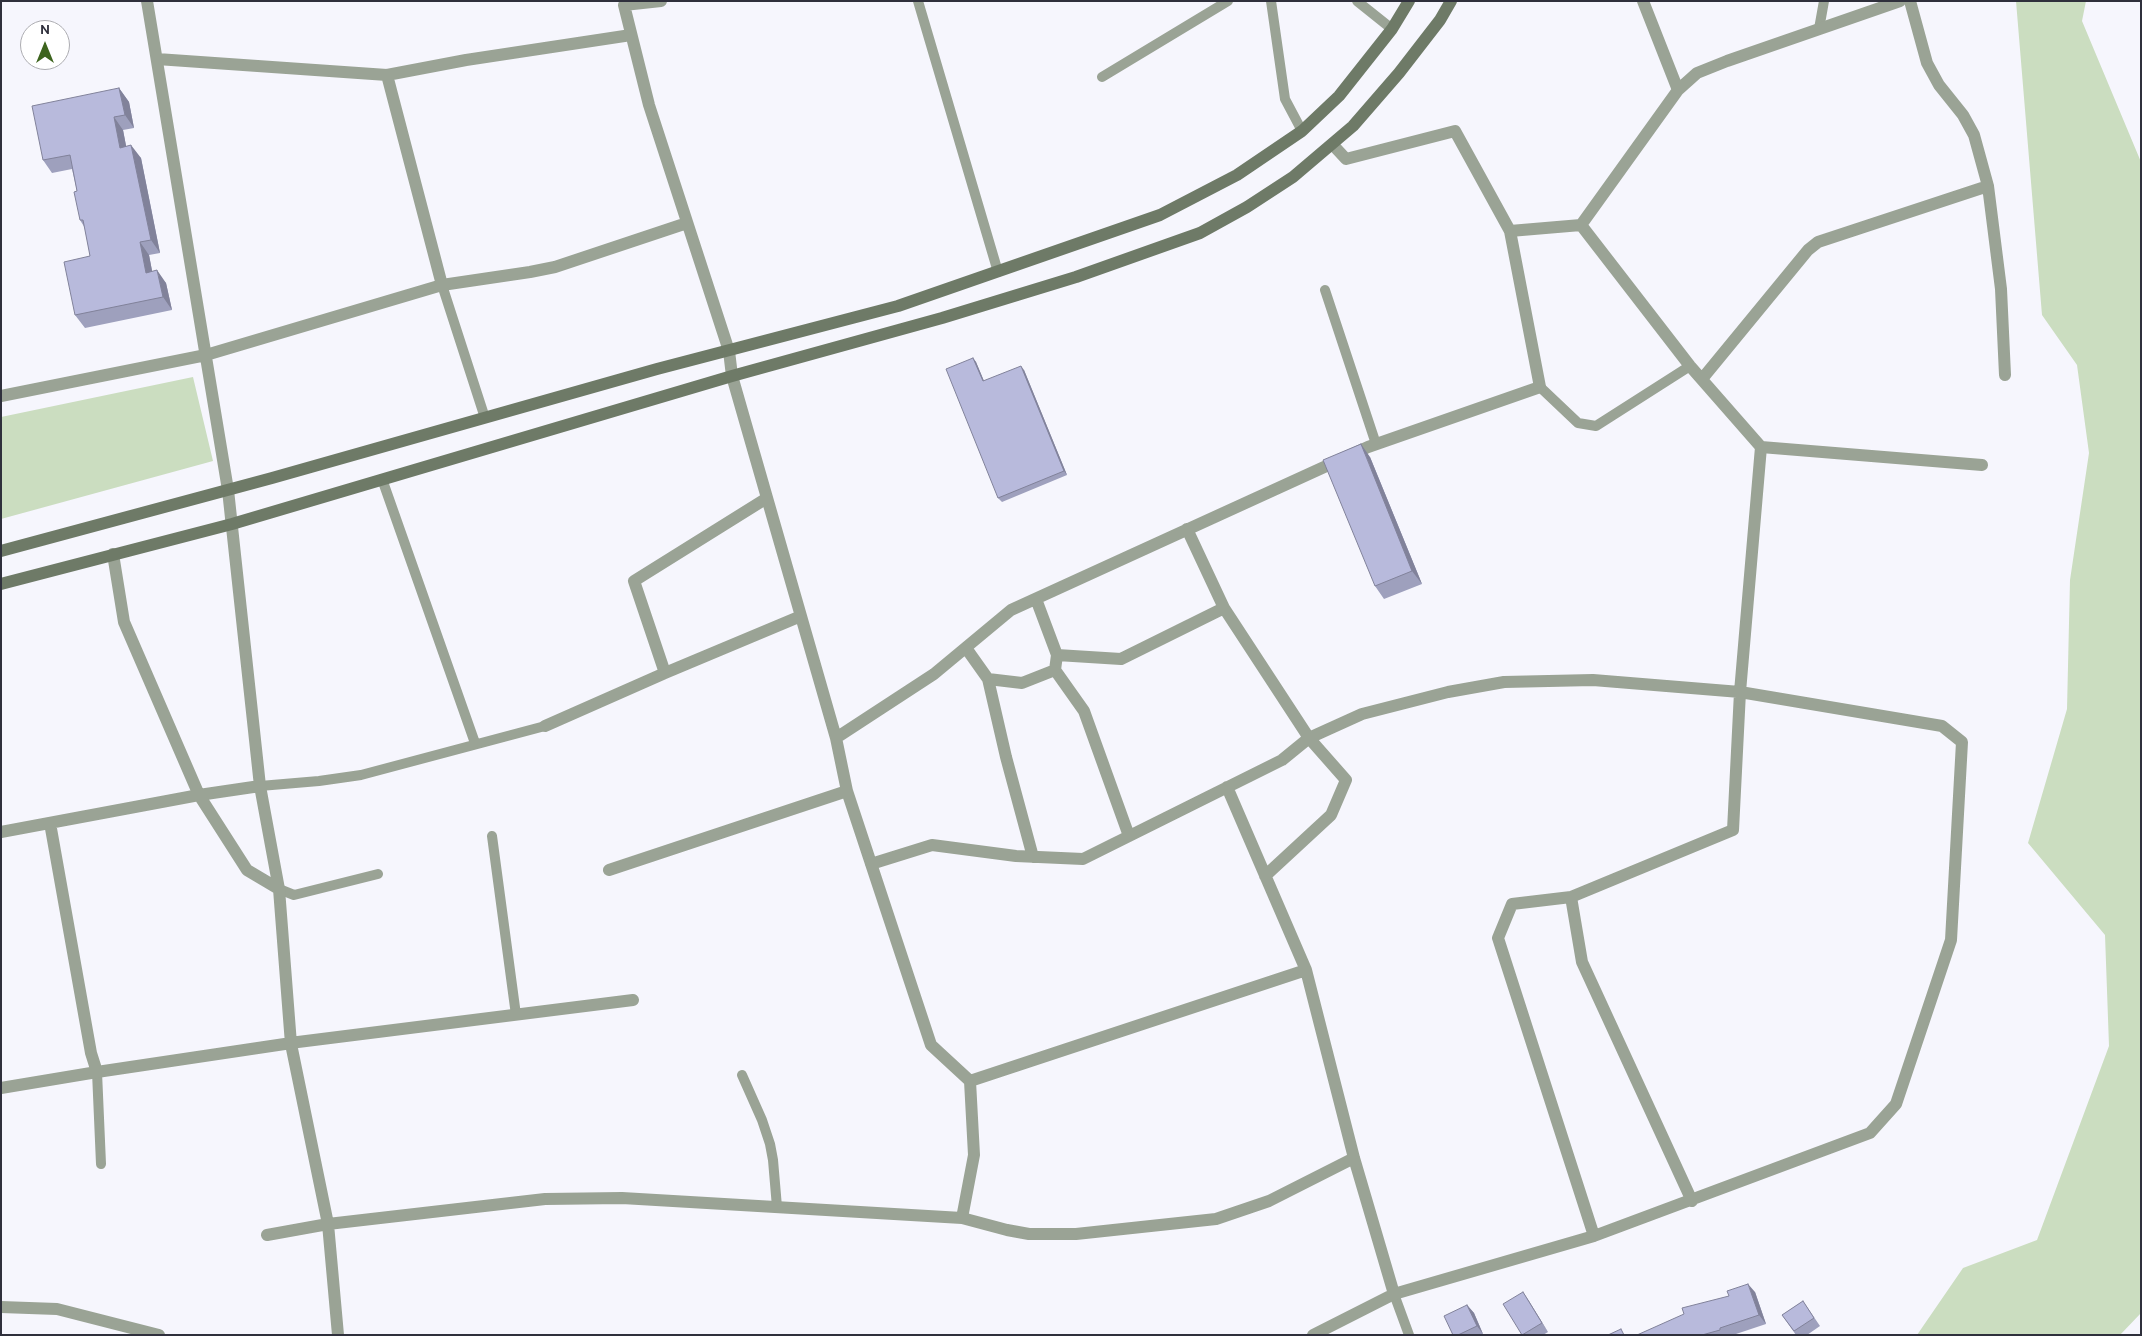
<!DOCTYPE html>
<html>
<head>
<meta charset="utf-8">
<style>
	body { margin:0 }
	#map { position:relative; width:2142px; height:1336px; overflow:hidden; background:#f6f6fd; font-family:Overpass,sans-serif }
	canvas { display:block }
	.frame { position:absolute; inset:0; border:2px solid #2f303c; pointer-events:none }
	.north { position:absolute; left:20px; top:20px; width:50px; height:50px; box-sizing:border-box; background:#fff; border:1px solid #acacb1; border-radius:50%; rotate:0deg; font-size:14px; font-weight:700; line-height:20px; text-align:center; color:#2f303c }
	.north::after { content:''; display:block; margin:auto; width:18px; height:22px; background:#3d641e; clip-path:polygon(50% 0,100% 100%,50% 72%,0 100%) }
</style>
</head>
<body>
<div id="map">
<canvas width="2142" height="1336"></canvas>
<div class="frame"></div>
<div class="north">N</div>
</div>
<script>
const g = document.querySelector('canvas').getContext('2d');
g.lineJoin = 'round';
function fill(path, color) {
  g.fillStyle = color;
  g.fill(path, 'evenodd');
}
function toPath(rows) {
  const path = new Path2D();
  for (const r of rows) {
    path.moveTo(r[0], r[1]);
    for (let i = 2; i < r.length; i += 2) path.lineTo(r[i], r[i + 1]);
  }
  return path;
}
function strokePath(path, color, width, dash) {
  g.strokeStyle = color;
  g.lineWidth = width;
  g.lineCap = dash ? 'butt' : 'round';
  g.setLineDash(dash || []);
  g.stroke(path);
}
const green = toPath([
	[2016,1,2086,1,2082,21,2141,162,2141,1313,2120,1335,1917,1335,1963,1268,2037,1240,2109,1046,2105,935,2028,843,2067,709,2070,580,2089,453,2077,365,2042,315],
	[193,377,213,461,1,519,1,417]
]);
const lane = toPath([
	[918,1,998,272],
	[1271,1,1285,99,1302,131],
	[1357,1,1392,29],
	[1819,29,1824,1],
	[1102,77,1228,1],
	[442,285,485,418],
	[1325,290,1376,444],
	[1540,387,1578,423,1596,426,1690,366],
	[382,479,475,743],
	[260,786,319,781,361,775,545,726],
	[492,836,516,1015],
	[279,889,294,895,378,874],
	[97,1072,101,1164],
	[742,1075,762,1120,770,1144,773,1160,777,1207],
	[1394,1294,1409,1335]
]);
const street = toPath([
	[147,1,228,490,260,786,279,889,291,1044,328,1224,338,1335],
	[661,1,624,5,649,105,729,351,732,376,836,738],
	[1643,1,1678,90],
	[1910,1,1927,63,1939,85,1963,115,1974,135,1988,186,2001,289,2005,375],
	[387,75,466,60,631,35],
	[1581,225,1678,90,1697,73,1727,61,1900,1],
	[1510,231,1581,225,1690,366,1761,447],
	[442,285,530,272,555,267,687,223],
	[1702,379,1808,250,1818,242,1988,186],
	[1,396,206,355,442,285,387,75,157,59],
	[767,498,634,581,665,673,801,616],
	[1187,529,1224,608,1309,738,1346,780,1331,815,1265,876],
	[113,554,124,622,199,795,247,870,279,889],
	[966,648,988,679,1022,683,1055,670,1057,655,1036,599],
	[1057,655,1121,659,1224,608],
	[1055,670,1084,711,1129,836],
	[988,679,1006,757,1033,857],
	[545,726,665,673],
	[1227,787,1306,970,1354,1158,1394,1294],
	[50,823,91,1053,97,1072,298,1042,633,1000],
	[1,832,199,795,260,786],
	[871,864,932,845,1016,856,1083,859,1282,760,1309,738,1362,714,1448,692,1504,682,1593,680,1740,692,1942,726,1962,742,1951,940,1896,1104,1870,1133,1594,1236,1394,1294,1313,1335],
	[609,870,847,791],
	[1571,897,1582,962,1692,1201],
	[970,1081,1306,970],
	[1,1088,97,1072],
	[962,1218,974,1155,970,1081,931,1045,847,791,836,738,934,674,1011,610,1368,447,1540,387,1510,231,1455,131,1346,159,1333,145],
	[267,1235,328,1224,545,1199,622,1198,962,1218,1007,1230,1029,1234,1076,1234,1216,1219,1269,1201,1354,1158],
	[1594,1236,1498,938,1512,904,1571,897,1733,830,1740,692,1761,447,1982,465],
	[1,1307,57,1309,159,1335]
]);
const secondary = toPath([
	[1,551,272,478,657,369,898,306,1160,215,1237,175,1302,131,1339,96,1392,29,1409,1],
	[1,584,232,524,732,376,942,318,1076,277,1200,233,1247,207,1293,177,1353,126,1399,73,1440,20,1451,1]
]);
const wall = toPath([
	[119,88,129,102,134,128,123,130,126,146,141,158,160,253,149,255,152,271,166,283,172,310,85,328,75,315,90,256,85,228,80,220,77,191,72,169,52,173,43,160],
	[973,358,976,362,984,381,1024,370,1067,475,1002,502,998,498],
	[1370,457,1422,584,1384,599,1375,586],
	[1523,1292,1548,1332,1543,1335,1522,1335],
	[1755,1292,1766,1324,1733,1335,1637,1335],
	[1803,1301,1820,1326,1807,1335,1796,1335,1782,1315],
	[1467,1305,1474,1313,1483,1334,1453,1335]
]);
const shadedWall = toPath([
	[119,88,129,102,134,128,125,115],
	[114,117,123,130,129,161,120,148],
	[131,145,141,158,160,253,151,240],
	[140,242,149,255,155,286,146,273],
	[157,270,166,283,172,310,163,297],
	[973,358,976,362,986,386,983,381],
	[1021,366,1024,370,1067,475,1064,471],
	[1361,444,1370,457,1422,584,1412,571],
	[1748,1284,1755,1292,1766,1324,1759,1315],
	[1523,1292,1529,1301,1548,1332,1542,1323],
	[1467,1305,1474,1313,1483,1334,1477,1326]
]);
const building = toPath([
	[119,88,125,115,114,117,120,148,131,145,151,240,140,242,146,273,157,270,163,297,75,315,64,262,90,256,83,220,80,220,74,192,77,191,70,155,43,160,32,106,119,88],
	[973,358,983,381,1021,366,1064,471,998,498,946,369,973,358],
	[1361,444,1412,571,1375,586,1323,460,1361,444],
	[1748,1284,1759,1315,1720,1328,1720,1330,1702,1335,1637,1335,1684,1314,1682,1308,1729,1296,1727,1291,1748,1284],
	[1523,1292,1542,1323,1522,1335,1503,1304,1523,1292],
	[1803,1301,1814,1318,1794,1331,1782,1315,1803,1301],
	[1467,1305,1477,1326,1458,1335,1453,1335,1444,1316,1467,1305],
	[1621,1329,1624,1335,1608,1335,1621,1329]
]);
fill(green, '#cbddc0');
strokePath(lane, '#9aa395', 10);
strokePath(street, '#9aa395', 12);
strokePath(secondary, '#6e7a67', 12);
fill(wall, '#9ea0bd');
fill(shadedWall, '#81829a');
fill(building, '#b8badc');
strokePath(building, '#81829a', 1);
</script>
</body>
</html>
